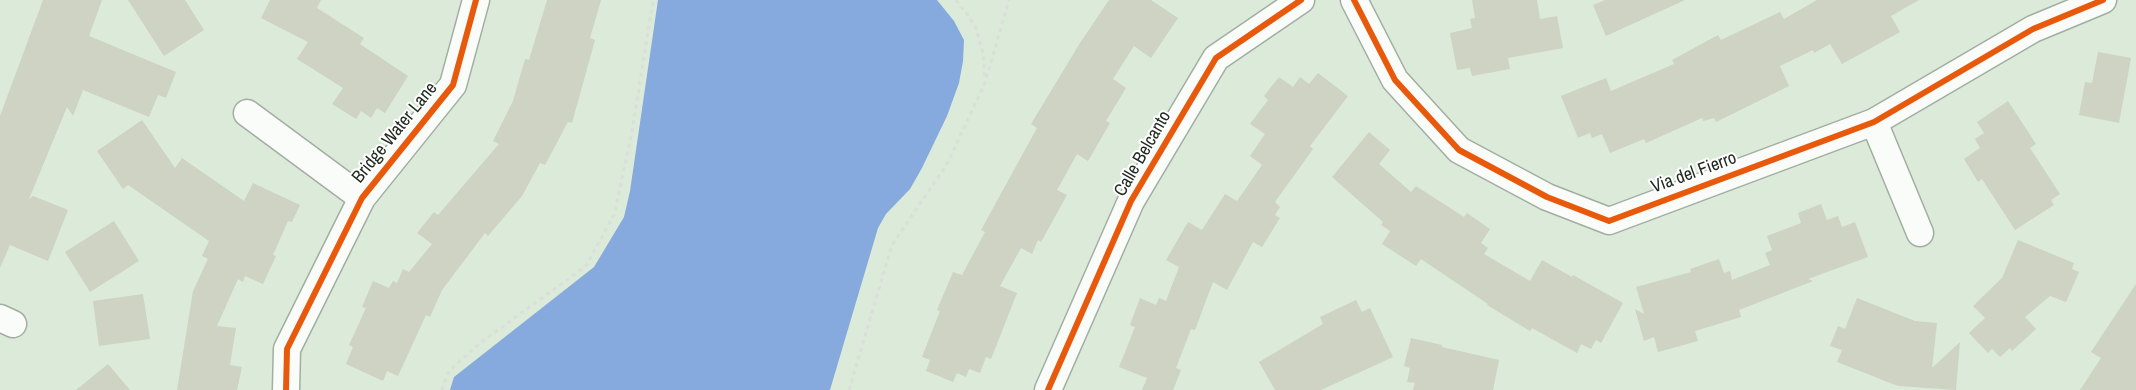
<!DOCTYPE html>
<html>
<head>
<meta charset="utf-8">
<style>
	body { margin:0 }
	canvas { display:block; background:#dbead9 }
</style>
</head>
<body>
<canvas width="2136" height="390"></canvas>
<script>
const g = document.querySelector('canvas').getContext('2d');
g.lineJoin = 'round';
function fill(path, color) {
  g.fillStyle = color;
  g.fill(path, 'evenodd');
}
function toPath(rows) {
  const path = new Path2D();
  for (const r of rows) {
    path.moveTo(r[0], r[1]);
    for (let i = 2; i < r.length; i += 2) path.lineTo(r[i], r[i + 1]);
  }
  return path;
}
function strokePath(path, color, width, dash) {
  g.strokeStyle = color;
  g.lineWidth = width;
  g.lineCap = dash ? 'butt' : 'round';
  g.setLineDash(dash || []);
  g.stroke(path);
}
function write(font, color, halo, rows, align = 'center') {
  g.font = font + ' "Archivo Narrow",sans-serif';
  g.lineWidth = 4;
  g.setLineDash([]);
  g.textBaseline = 'middle';
  g.strokeStyle = halo;
  g.fillStyle = color;
  for (const [text, x, y, turn = 0] of rows) {
    g.save();
    g.translate(x, y);
    g.rotate((+turn || 0) * Math.PI / 180);
    g.textAlign = isNaN(turn) ? turn : align;
    if (halo) g.strokeText(text, 0, 0);
    g.fillText(text, 0, 0);
    g.restore();
  }
}
const water = toPath([
	[658,0,937,0,954,21,964,40,963,61,959,83,947,116,922,168,910,189,886,214,878,228,830,390,450,390,454,377,594,267,624,217,630,191]
]);
const building = toPath([
	[43,0,102,0,89,36,176,72,166,98,158,95,149,117,83,90,73,116,67,107,29,199,33,196,68,210,48,261,10,245,0,268,0,116],
	[128,0,185,0,204,30,164,56],
	[270,0,321,0,317,8,364,38,360,44,408,76,385,113,377,108,371,118,361,111,356,119,332,104,343,88,297,59,308,42,261,18],
	[547,0,601,0,590,38,595,40,572,123,568,122,545,165,540,163,522,196,488,236,485,233,442,290,430,317,426,315,398,376,387,371,383,381,346,364,353,347,349,345,366,308,362,307,373,281,389,288,393,281,397,283,403,269,409,272,432,244,417,233,434,212,438,215,499,144,493,141,513,101,525,59,529,60],
	[1109,0,1151,0,1178,18,1151,58,1134,46,1113,79,1126,88,1106,121,1110,123,1088,161,1077,154,1057,190,1067,195,1041,242,1038,240,1032,254,1021,248,1000,286,1017,293,991,359,986,357,980,373,969,369,966,377,957,373,953,382,926,371,930,360,922,357,940,311,937,310,953,272,962,275,985,232,981,230,1037,128,1031,124,1080,43],
	[1472,0,1537,0,1540,19,1557,16,1563,48,1508,58,1510,69,1472,76,1470,68,1457,70,1450,33,1472,28,1470,19,1475,18],
	[1605,0,1685,0,1606,36,1593,5],
	[1817,0,1919,0,1891,16,1900,32,1842,64,1830,44,1814,53,1813,50,1780,66,1789,86,1716,122,1714,118,1703,121,1702,118,1646,143,1644,139,1610,153,1602,134,1592,138,1590,133,1578,138,1561,96,1606,78,1611,91,1674,64,1672,60,1718,35,1721,40,1780,12,1784,19],
	[2098,52,2131,58,2119,123,2079,115,2085,82,2092,83],
	[1318,73,1348,96,1310,146,1313,149,1275,202,1280,207,1275,215,1280,218,1262,247,1253,242,1227,290,1213,282,1195,330,1191,329,1176,368,1181,370,1173,390,1142,390,1147,378,1119,367,1135,327,1130,325,1140,298,1156,305,1159,298,1166,301,1179,267,1166,260,1188,222,1202,230,1225,194,1237,201,1262,165,1250,156,1265,134,1250,124,1268,100,1264,96,1279,77,1293,87,1300,77,1309,84],
	[2008,101,2036,144,2030,148,2060,194,2051,200,2054,205,2015,230,1982,179,1978,182,1964,159,1980,148,1975,139,1984,133,1977,122],
	[142,120,175,168,182,158,244,201,253,183,300,205,292,222,288,221,273,255,276,256,263,284,245,276,243,282,238,279,217,326,236,328,230,365,242,367,237,390,177,390,193,291,208,259,202,256,209,241,128,185,123,189,97,151],
	[1369,132,1390,150,1379,164,1411,192,1416,186,1464,217,1467,213,1490,229,1481,243,1488,248,1484,254,1530,281,1542,260,1572,277,1573,275,1623,303,1601,343,1596,340,1591,349,1581,344,1577,353,1532,328,1530,331,1487,305,1488,304,1421,259,1416,266,1382,244,1390,231,1381,225,1383,222,1332,177],
	[1821,204,1827,220,1838,216,1842,227,1855,222,1868,257,1808,279,1813,281,1739,310,1741,317,1695,331,1698,341,1658,352,1654,337,1644,341,1635,309,1644,314,1636,287,1691,272,1690,269,1719,259,1724,273,1730,271,1732,280,1770,265,1765,253,1772,250,1767,236,1801,223,1798,213],
	[114,221,139,261,90,292,65,252],
	[2018,240,2074,263,2072,269,2079,272,2066,302,2050,296,2025,317,2036,329,2012,351,2010,348,2000,357,1992,349,1988,353,1969,333,1985,318,1973,306,2002,278],
	[2136,284,2136,390,2080,390,2101,358,2091,352],
	[143,294,150,339,99,346,93,301],
	[1857,298,1915,321,1937,323,1932,368,1960,342,1956,390,1898,386,1837,362,1842,350,1830,346,1838,326,1845,329],
	[1356,300,1362,312,1370,308,1393,357,1321,390,1275,390,1259,362,1323,324,1320,317],
	[1411,338,1442,345,1442,347,1499,360,1493,390,1413,390,1415,383,1407,382,1410,368,1404,366],
	[108,364,130,390,76,390]
]);
const path = toPath([
	[956,0,975,25,983,53,985,80],
	[442,390,449,371,480,343,586,266,614,215,632,132,653,0],
	[849,390,892,245,947,164,985,83,1009,0]
]);
const minor = toPath([
	[1354,0,1395,80,1459,150,1547,197,1609,221,1874,122,2033,29,2103,0],
	[247,113,362,198],
	[1874,122,1920,233],
	[0,318,13,324],
	[286,390,287,349,362,198,453,85,476,0],
	[1048,390,1131,201,1216,58,1301,0]
]);
const cycleway = toPath([
	[1354,0,1395,80,1459,150,1547,197,1609,221,1874,122,2033,29,2103,0],
	[286,390,287,349,362,198,453,85,476,0],
	[1048,390,1131,201,1216,58,1301,0]
]);
const streetNames = [
	["Bridge Water Lane",395,133,-51],
	["Calle Belcanto",1143,154,-60],
	["Via del Fierro",1694,173,-20]
];
fill(water, '#86aade');
fill(building, '#ced3c4');
strokePath(minor, '#a2aea1', 29);
strokePath(path, '#dadfd9', 3, [4, 4]);
strokePath(minor, '#fafcf9', 26);
strokePath(cycleway, '#e8590c', 6);
write('18px', '#212b20', '#fff', streetNames);
</script>
</body>
</html>
